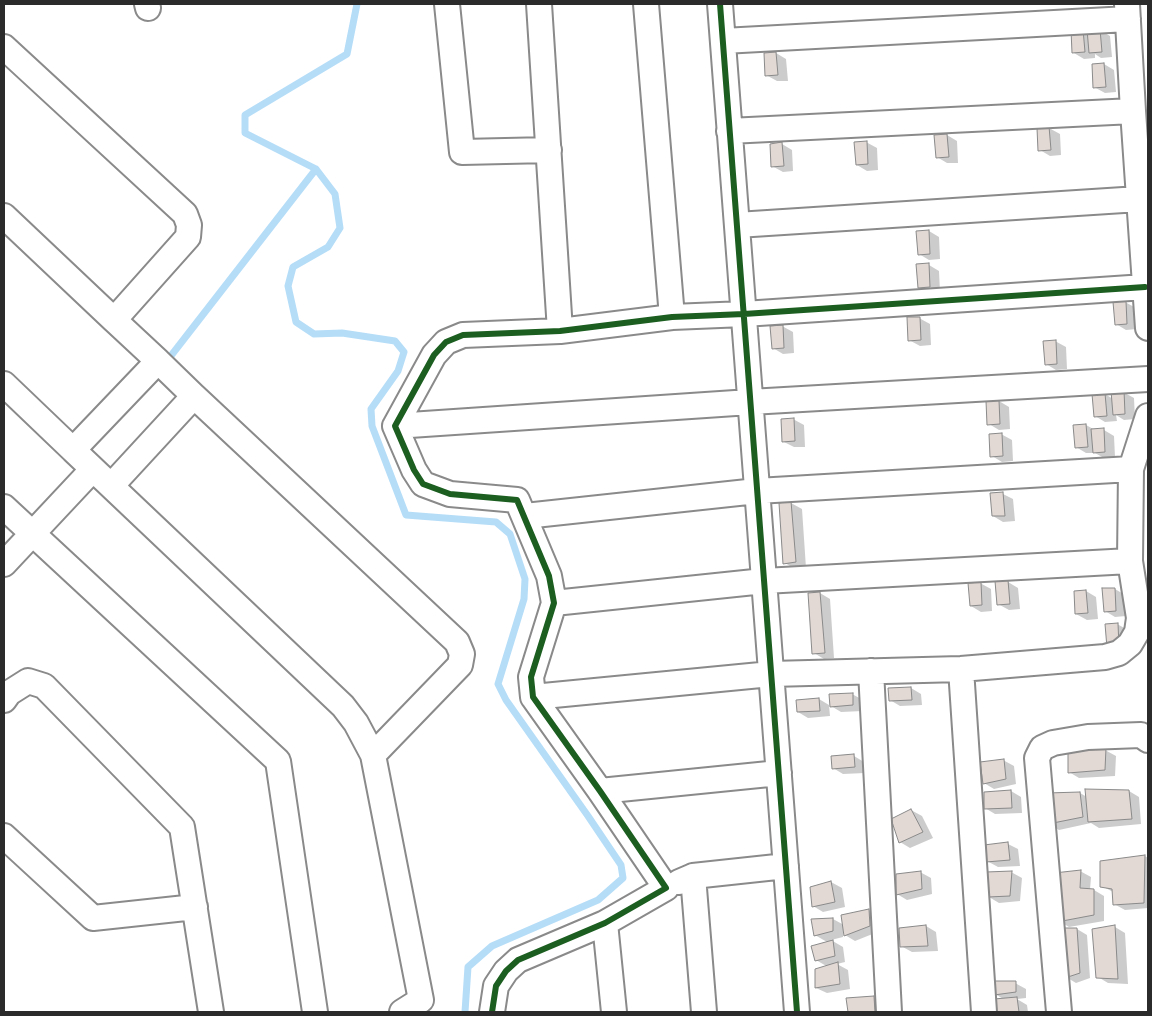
<!DOCTYPE html>
<html>
<head>
<meta charset="utf-8">
<style>
	body { margin:0 }
	#map { position:relative; width:1152px; height:1016px; overflow:hidden; background:#fff; font-family:"Balsamiq Sans",sans-serif }
	canvas { display:block }
	.frame { position:absolute; inset:0; border:5px solid #2b2b2b; pointer-events:none }
</style>
</head>
<body>
<div id="map">
<canvas width="1152" height="1016"></canvas>
<div class="frame"></div>
</div>
<script>
const g = document.querySelector('canvas').getContext('2d');
g.lineJoin = 'round';
function fill(path, color) {
  g.fillStyle = color;
  g.fill(path, 'evenodd');
}
function toPath(rows) {
  const path = new Path2D();
  for (const r of rows) {
    path.moveTo(r[0], r[1]);
    for (let i = 2; i < r.length; i += 2) path.lineTo(r[i], r[i + 1]);
  }
  return path;
}
function strokePath(path, color, width, dash) {
  g.strokeStyle = color;
  g.lineWidth = width;
  g.lineCap = dash ? 'butt' : 'round';
  g.setLineDash(dash || []);
  g.stroke(path);
}
const shadow = toPath([
	[1100,30,1110,36,1112,57,1101,58,1095,54,1095,58,1084,59,1074,53,1072,31],
	[776,53,786,59,788,81,777,81,766,75],
	[1104,64,1114,70,1116,92,1105,93,1094,87],
	[1049,128,1060,134,1061,155,1050,156,1040,150,1038,129],
	[947,135,957,141,958,163,947,163,937,157],
	[866,142,877,148,878,170,867,171,857,165],
	[782,144,792,150,793,171,783,172,772,166],
	[929,231,939,237,940,259,929,260,919,254],
	[929,265,939,271,940,292,929,293,919,287],
	[1125,302,1136,308,1137,329,1126,330,1116,324],
	[919,318,930,324,931,345,920,346,909,340],
	[782,326,793,332,794,353,783,354,773,348],
	[1055,341,1066,347,1067,369,1056,370,1046,364],
	[1123,392,1134,398,1135,419,1124,420,1116,415,1117,421,1105,422,1095,416,1105,394,1113,399],
	[999,401,1009,407,1010,429,999,430,989,424],
	[793,419,804,425,805,447,794,447,784,442],
	[1086,425,1095,430,1104,430,1114,436,1115,457,1104,458,1095,453,1086,453,1076,447],
	[1001,434,1012,440,1013,461,1002,462,992,456],
	[1003,494,1013,499,1015,521,1003,522,993,516],
	[791,503,802,509,806,568,795,569,785,563,780,504],
	[1008,582,1018,588,1020,609,1009,610,998,604],
	[980,583,991,589,992,611,981,612,971,606],
	[1115,589,1125,595,1126,616,1115,617,1105,611],
	[1086,591,1096,597,1098,619,1087,620,1076,614],
	[820,593,830,599,834,658,824,659,814,653],
	[1117,624,1128,630,1118,653],
	[911,688,921,694,922,705,900,706,890,700,889,690],
	[852,694,863,700,863,711,841,712,831,706],
	[819,699,829,705,830,716,808,718,798,712],
	[1105,750,1116,756,1115,776,1079,778,1069,772],
	[854,756,864,762,865,773,843,774,833,768,833,757],
	[1003,760,1014,766,1016,784,994,789,984,783],
	[1011,791,1021,797,1022,813,995,814,985,808],
	[1129,791,1139,797,1141,824,1099,828,1091,823,1059,830,1049,824,1080,793,1087,797],
	[911,810,922,816,933,838,910,848,900,842],
	[1008,844,1018,849,1020,866,998,867,987,861],
	[1145,856,1148,858,1148,908,1125,910,1114,904,1113,892,1102,886],
	[1080,871,1091,877,1090,890,1094,890,1104,896,1104,921,1069,927,1059,921],
	[920,872,931,878,932,894,907,900,897,894],
	[1011,872,1022,878,1020,901,999,903,989,897],
	[831,882,842,888,845,907,823,912,813,906,811,888],
	[869,910,879,916,880,931,855,941,845,935,844,930,843,930,843,937,831,940,843,947,845,962,837,964,848,970,850,989,827,993,816,988,828,967,816,960,827,942,815,935,833,919,844,925],
	[926,926,936,932,938,951,912,952,901,946],
	[1115,927,1125,933,1128,984,1108,983,1098,977],
	[1077,929,1087,935,1090,978,1076,983,1066,977],
	[1015,983,1026,989,1026,998,1017,999,1027,1005,1028,1012,994,1012,1005,1000,995,994],
	[873,997,884,1003,884,1012,850,1012,848,999]
]);
const stream = toPath([
	[357,4,347,54,245,115,245,133,316,169,335,194,340,228,328,247,293,267,288,286,296,322,314,334,342,333,395,341,404,352,398,371,371,409,372,426,406,515,496,522,510,534,525,579,524,599,498,684,506,700,588,816,621,865,623,878,598,900,492,946,468,967,465,1012],
	[170,357,316,169]
]);
const building = toPath([
	[1083,29,1085,52,1072,53,1071,30,1083,29],
	[1087,29,1100,29,1102,52,1089,53,1087,29],
	[776,52,778,75,765,76,764,53,776,52],
	[1104,63,1106,87,1093,88,1092,64,1104,63],
	[1049,126,1051,150,1038,151,1037,128,1049,126],
	[947,134,949,157,936,158,934,135,947,134],
	[867,141,868,164,856,165,854,142,867,141],
	[782,142,784,166,771,167,770,144,782,142],
	[929,230,930,254,918,255,916,231,929,230],
	[929,263,930,287,918,288,916,264,929,263],
	[1126,301,1127,324,1115,325,1113,302,1126,301],
	[907,317,920,317,921,340,908,341,907,317],
	[783,325,784,348,772,349,770,326,783,325],
	[1056,340,1057,364,1045,365,1043,341,1056,340],
	[1124,390,1125,414,1113,415,1111,391,1124,390],
	[1105,393,1107,416,1094,417,1092,394,1105,393],
	[999,400,1000,424,987,425,986,401,999,400],
	[794,418,795,441,782,442,781,419,794,418],
	[1086,424,1088,447,1075,448,1073,425,1086,424],
	[1104,428,1105,452,1093,453,1091,429,1104,428],
	[1002,433,1003,456,990,457,989,434,1002,433],
	[1003,492,1005,516,992,516,990,493,1003,492],
	[791,501,796,562,783,564,779,503,791,501],
	[1008,580,1010,604,997,605,995,581,1008,580],
	[981,582,982,605,970,606,968,583,981,582],
	[1102,588,1115,588,1116,611,1104,612,1102,588],
	[1086,590,1088,613,1075,614,1074,591,1086,590],
	[820,592,825,653,812,654,808,593,820,592],
	[1118,623,1119,647,1107,648,1105,624,1118,623],
	[911,687,912,700,889,701,888,688,911,687],
	[853,693,853,705,830,707,829,694,853,693],
	[819,698,820,711,797,712,796,700,819,698],
	[1106,748,1105,770,1068,773,1068,750,1106,748],
	[854,754,855,767,832,769,831,756,854,754],
	[1004,759,1006,779,983,784,980,762,1004,759],
	[1085,789,1129,790,1132,819,1088,822,1085,789],
	[1011,790,1012,808,984,809,984,792,1011,790],
	[1080,792,1083,817,1048,824,1047,793,1080,792],
	[911,809,923,832,899,843,891,819,911,809],
	[1008,842,1010,860,986,862,984,845,1008,842],
	[1145,855,1144,903,1113,905,1112,889,1100,887,1100,861,1145,855],
	[1081,870,1080,888,1094,889,1094,915,1057,922,1054,873,1081,870],
	[921,871,922,889,896,895,896,874,921,871],
	[1012,871,1010,896,988,897,986,872,1012,871],
	[831,881,835,902,812,907,810,887,831,881],
	[869,909,870,926,844,936,841,915,869,909],
	[833,918,833,931,814,936,811,919,833,918],
	[926,925,928,946,900,947,899,928,926,925],
	[1115,925,1118,979,1096,978,1092,929,1115,925],
	[1061,928,1077,928,1080,973,1065,978,1061,928],
	[833,940,835,956,815,961,811,946,833,940],
	[838,962,840,984,815,988,815,969,838,962],
	[993,981,1016,981,1016,992,994,995,993,981],
	[874,996,875,1012,848,1012,846,998,874,996],
	[1017,997,1019,1012,993,1012,994,999,1017,997]
]);
const minor = toPath([
	[147,4,148,8],
	[447,4,462,152,549,150],
	[539,4,560,331],
	[646,4,672,317],
	[720,4,797,1012],
	[1127,4,1133,111,1148,328],
	[723,41,1128,19],
	[4,47,185,214,189,225,188,237,114,320,158,361],
	[729,131,1133,111],
	[4,216,114,320],
	[737,225,1139,199],
	[4,384,73,450],
	[194,396,158,361,73,450,343,706,356,723,373,755,421,1000,402,1012],
	[395,426,750,402,1148,379],
	[111,486,194,396,457,642,462,654,460,665,373,755],
	[4,507,278,761,315,1012],
	[525,516,757,491,1131,469],
	[4,564,93,469],
	[554,603,764,581,1130,561],
	[961,669,984,1012],
	[871,671,889,1012],
	[533,697,771,674,961,669,1105,657,1119,653,1130,644,1137,632,1139,618,1130,561,1131,469,1148,416],
	[4,700,9,693,28,681,44,686,182,827,211,1012],
	[600,791,779,773],
	[4,836,93,918,195,907],
	[693,876,704,1012],
	[679,882,693,876,786,866],
	[605,923,614,1012],
	[492,1012,496,986,506,971,518,960,605,923,666,888,600,791,533,697,531,677,554,603,549,576,517,500,450,494,423,484,414,470,395,426,434,355,446,342,463,335,560,331,672,317,744,314,1145,287],
	[1059,1012,1037,758,1042,748,1053,743,1088,737,1141,735,1148,740]
]);
const cycleway = toPath([
	[720,4,797,1012],
	[492,1012,496,986,506,971,518,960,605,923,666,888,600,791,533,697,531,677,554,603,549,576,517,500,450,494,423,484,414,470,395,426,434,355,446,342,463,335,560,331,672,317,744,314,1145,287]
]);
fill(shadow, '#0003');
strokePath(stream, '#b5ddf8', 7);
fill(building, '#e2d8d4');
strokePath(building, '#8a8a8a', 1);
strokePath(minor, '#8a8a8a', 28);
strokePath(minor, '#fff', 24);
strokePath(cycleway, '#1b5e20', 6);
</script>
</body>
</html>
